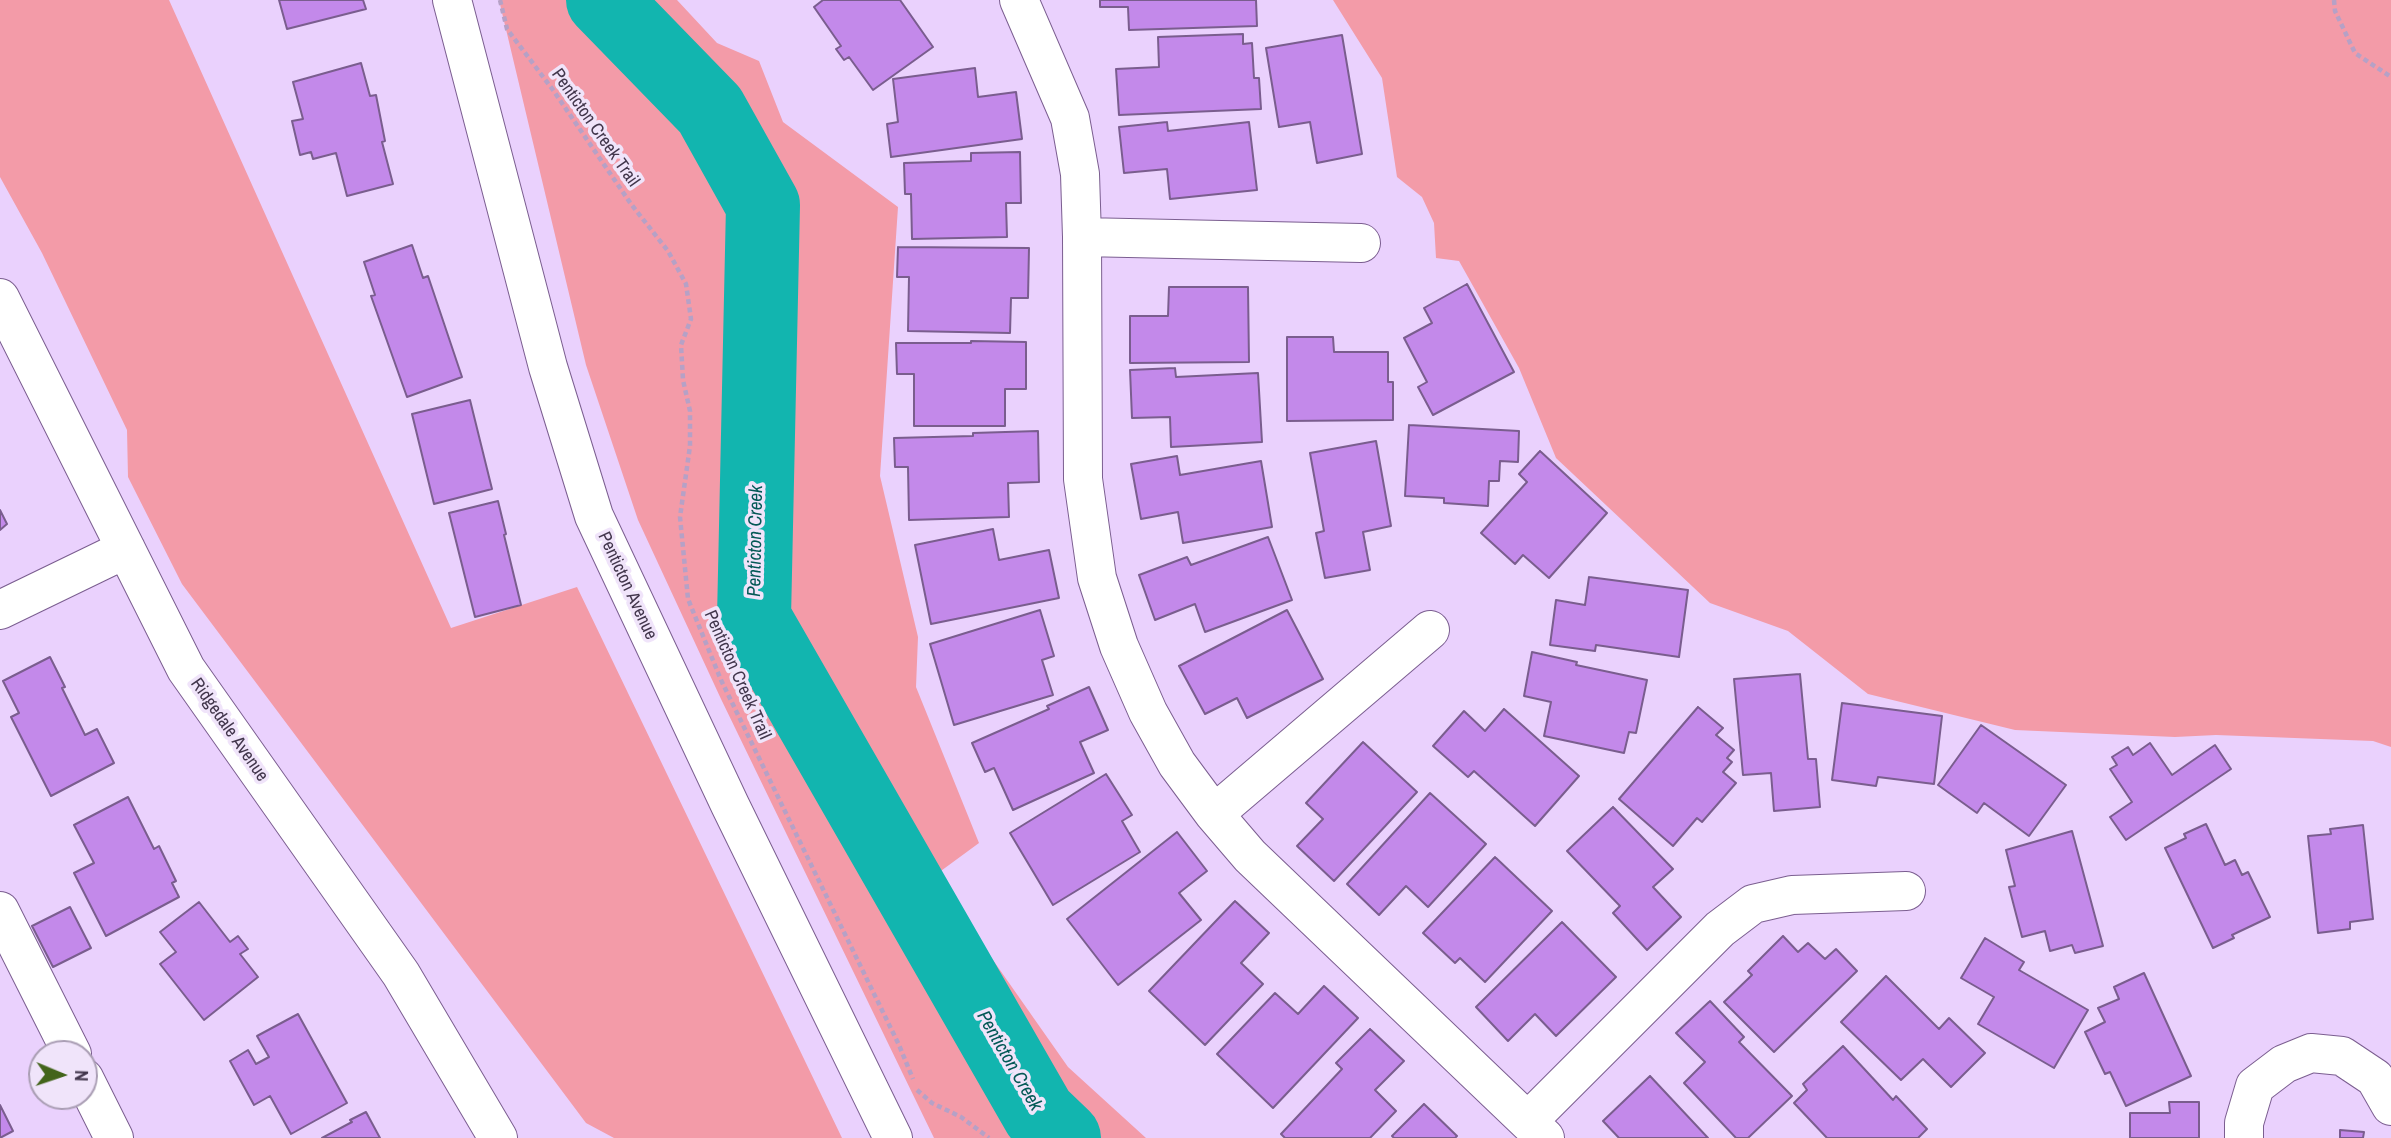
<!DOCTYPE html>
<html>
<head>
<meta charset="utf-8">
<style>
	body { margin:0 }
	#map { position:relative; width:2391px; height:1138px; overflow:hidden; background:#ead1fd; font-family:"Archivo Narrow",sans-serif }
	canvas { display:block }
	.north { position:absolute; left:28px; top:1040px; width:70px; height:70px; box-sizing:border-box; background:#f0e4fa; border:2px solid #aa9eb4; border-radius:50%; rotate:92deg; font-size:19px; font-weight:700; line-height:28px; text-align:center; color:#42364c }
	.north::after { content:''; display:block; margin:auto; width:24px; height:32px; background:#43641b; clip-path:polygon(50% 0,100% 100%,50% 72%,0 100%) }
</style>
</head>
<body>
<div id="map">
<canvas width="2391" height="1138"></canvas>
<div class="north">N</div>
</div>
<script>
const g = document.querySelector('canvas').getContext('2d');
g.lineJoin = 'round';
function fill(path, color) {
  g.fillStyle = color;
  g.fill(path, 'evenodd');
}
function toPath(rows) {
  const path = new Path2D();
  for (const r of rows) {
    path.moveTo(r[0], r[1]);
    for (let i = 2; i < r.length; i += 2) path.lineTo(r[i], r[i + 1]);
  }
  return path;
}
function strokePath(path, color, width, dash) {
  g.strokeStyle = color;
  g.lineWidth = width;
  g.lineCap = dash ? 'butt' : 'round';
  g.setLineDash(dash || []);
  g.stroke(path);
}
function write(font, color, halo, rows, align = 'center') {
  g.font = font + ' "Archivo Narrow",sans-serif';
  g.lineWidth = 7;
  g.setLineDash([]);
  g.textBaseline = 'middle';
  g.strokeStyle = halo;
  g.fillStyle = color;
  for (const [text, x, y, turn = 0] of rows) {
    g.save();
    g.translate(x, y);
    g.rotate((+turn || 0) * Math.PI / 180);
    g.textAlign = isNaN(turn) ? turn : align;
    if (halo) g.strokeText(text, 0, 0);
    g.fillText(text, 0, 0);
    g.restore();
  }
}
const green = toPath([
	[0,0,169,0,451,628,577,587,842,1138,614,1138,586,1123,182,584,128,477,127,430,42,253,0,177],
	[499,0,677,0,717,43,759,61,783,122,898,207,880,476,918,637,916,687,979,843,934,876,1068,1067,1146,1138,934,1138,721,699,638,520,586,365],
	[1333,0,2391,0,2391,747,2373,741,2216,735,2175,737,2015,730,1868,694,1788,631,1710,603,1556,458,1519,368,1459,261,1436,258,1434,223,1422,197,1397,177,1382,78]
]);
const river = toPath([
	[603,0,710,110,763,205,754,618,1039,1114,1064,1138]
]);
const building = toPath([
	[279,0,363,0,366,9,287,29,279,0],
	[823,0,900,0,933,47,873,90,849,57,844,60,836,49,841,46,814,7,823,0],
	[1100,0,1256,0,1257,26,1129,30,1128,7,1100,7,1100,0],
	[1243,34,1243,44,1252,43,1254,78,1259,78,1261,109,1119,115,1116,69,1159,67,1158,37,1243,34],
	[1342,35,1362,154,1317,163,1310,122,1279,127,1266,48,1342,35],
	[361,63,370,96,376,95,385,141,382,142,393,184,347,196,336,153,313,159,311,152,300,155,292,121,303,119,293,82,361,63],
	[975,68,978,97,1016,92,1022,139,891,157,887,124,898,122,893,79,975,68],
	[1167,122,1168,131,1249,122,1257,190,1170,199,1167,169,1124,173,1119,127,1167,122],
	[1020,152,1021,203,1006,203,1007,237,912,239,911,194,905,194,904,163,971,161,971,153,1020,152],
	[412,245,423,278,428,276,462,377,407,397,371,296,375,295,364,262,412,245],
	[898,247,1029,248,1028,298,1011,298,1010,333,908,331,909,277,897,277,898,247],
	[1467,284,1514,372,1433,415,1418,387,1427,382,1404,338,1432,323,1424,308,1467,284],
	[1169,287,1248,287,1249,362,1130,363,1130,316,1168,316,1169,287],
	[1287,337,1333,337,1334,352,1388,352,1388,382,1393,382,1393,420,1287,421,1287,337],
	[971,341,1026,342,1026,389,1005,389,1005,426,914,426,914,374,897,374,896,343,971,343,971,341],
	[1175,368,1176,377,1258,373,1262,442,1171,447,1170,417,1132,418,1130,370,1175,368],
	[470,400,492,489,434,504,412,414,470,400],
	[1409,425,1519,431,1518,462,1500,461,1499,481,1489,481,1488,506,1444,503,1444,498,1405,496,1409,425],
	[1038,431,1039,482,1008,483,1009,517,909,520,908,467,895,467,894,438,973,436,973,433,1038,431],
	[1376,441,1391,526,1363,532,1370,570,1325,578,1316,533,1324,531,1310,453,1376,441],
	[1540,451,1607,513,1549,578,1523,555,1515,564,1481,533,1527,482,1519,474,1540,451],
	[1177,456,1180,475,1261,461,1272,527,1183,543,1178,512,1141,519,1131,464,1177,456],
	[498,501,506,534,504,535,521,605,475,617,449,513,498,501],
	[0,510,7,524,0,530,0,510],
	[993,529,999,560,1049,550,1059,598,931,624,915,545,993,529],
	[1268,537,1292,600,1205,632,1195,604,1155,620,1139,575,1187,557,1191,565,1268,537],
	[1589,577,1688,590,1679,657,1596,645,1595,651,1550,645,1556,600,1585,605,1589,577],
	[1040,610,1054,656,1042,660,1053,695,954,725,930,644,1040,610],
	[1287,610,1323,679,1247,718,1237,698,1205,714,1179,666,1287,610],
	[1532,652,1577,662,1576,665,1647,680,1636,733,1629,732,1624,753,1544,736,1551,702,1524,696,1532,652],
	[50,657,65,687,62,688,85,735,97,729,114,763,51,796,11,717,19,713,3,681,50,657],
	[1800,674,1808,759,1816,759,1820,807,1774,811,1771,773,1743,775,1734,679,1800,674],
	[1089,687,1108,730,1080,742,1094,773,1013,810,994,768,985,772,972,743,1049,709,1047,706,1089,687],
	[1842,703,1942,716,1934,784,1878,777,1876,786,1832,780,1842,703],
	[1698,707,1723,728,1716,735,1734,750,1727,758,1732,762,1723,772,1736,783,1702,822,1697,818,1673,846,1619,799,1698,707],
	[1504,709,1579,776,1535,826,1474,771,1468,777,1433,746,1464,711,1485,731,1504,709],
	[1981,725,2066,785,2029,836,1984,803,1977,813,1938,785,1981,725],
	[1363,742,1417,792,1334,881,1297,846,1323,819,1306,803,1363,742],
	[2150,743,2172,775,2215,745,2231,769,2126,840,2110,817,2132,802,2110,769,2117,765,2112,757,2128,747,2133,755,2150,743],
	[1106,774,1132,815,1122,821,1140,852,1053,905,1010,833,1106,774],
	[1430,793,1486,844,1428,907,1406,886,1379,915,1347,884,1430,793],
	[128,797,154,849,159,846,176,881,172,883,179,897,106,936,74,873,94,863,74,825,128,797],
	[1613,807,1673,869,1653,887,1681,917,1647,950,1613,913,1620,906,1567,851,1613,807],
	[2206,824,2225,865,2235,860,2242,875,2248,872,2270,917,2232,935,2234,938,2213,948,2165,848,2186,838,2184,834,2206,824],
	[2363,825,2373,919,2350,922,2350,929,2318,933,2308,836,2331,834,2330,829,2363,825],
	[2072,831,2103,946,2075,953,2072,945,2050,951,2045,931,2022,937,2009,887,2015,886,2006,850,2072,831],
	[1177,832,1207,871,1179,893,1201,920,1118,985,1067,919,1177,832],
	[1495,857,1552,911,1485,982,1460,958,1455,963,1423,933,1495,857],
	[1235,901,1269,933,1241,963,1263,984,1205,1045,1149,991,1235,901],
	[199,902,230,942,238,936,248,949,240,954,258,977,204,1020,160,964,176,952,160,932,199,902],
	[70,907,91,948,53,967,32,926,70,907],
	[1562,922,1616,977,1556,1036,1535,1014,1508,1041,1476,1007,1562,922],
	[1783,936,1798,952,1808,943,1825,959,1836,949,1857,971,1774,1052,1724,1002,1752,975,1748,971,1783,936],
	[1985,938,2024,962,2019,970,2088,1010,2054,1068,1978,1024,1994,997,1961,978,1985,938],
	[2144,973,2191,1076,2126,1106,2110,1072,2105,1074,2085,1032,2105,1022,2098,1008,2119,999,2114,987,2144,973],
	[1886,976,1939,1029,1949,1018,1985,1053,1951,1087,1923,1059,1901,1080,1841,1022,1886,976],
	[1324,986,1358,1018,1273,1108,1217,1054,1275,993,1298,1014,1324,986],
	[1710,1001,1744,1037,1739,1042,1792,1096,1748,1138,1736,1138,1684,1083,1705,1062,1676,1033,1710,1001],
	[298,1014,347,1103,291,1134,270,1096,254,1105,230,1061,248,1050,256,1064,269,1057,257,1036,298,1014],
	[1370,1029,1404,1061,1375,1090,1396,1111,1370,1138,1285,1138,1281,1134,1342,1069,1336,1063,1370,1029],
	[1843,1046,1893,1100,1896,1096,1927,1129,1918,1138,1827,1138,1794,1103,1807,1090,1803,1084,1843,1046],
	[1650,1076,1708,1138,1619,1138,1603,1121,1650,1076],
	[2169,1102,2199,1102,2199,1138,2130,1138,2130,1113,2170,1113,2169,1102],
	[1424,1104,1457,1136,1455,1138,1394,1138,1392,1136,1424,1104],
	[0,1105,13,1131,0,1138,0,1105],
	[366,1112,380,1138,322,1138,352,1122,350,1120,366,1112],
	[2340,1130,2364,1132,2363,1138,2340,1138,2340,1130]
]);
const path = toPath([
	[500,0,507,29,553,90,631,204,668,251,686,284,691,319,681,345,683,380,690,411,690,446,680,517,688,599,721,680,899,1045,913,1079],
	[2334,0,2335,11,2355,53,2391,77],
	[917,1090,932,1103,961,1117,989,1138]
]);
const minor = toPath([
	[452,0,548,367,594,516,730,805,893,1138],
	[1019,0,1070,118,1080,174,1082,237,1083,479,1097,578,1119,646,1148,712,1177,764,1214,814,1250,856,1545,1138],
	[1082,237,1361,243],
	[0,298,186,669,401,974,498,1138],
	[0,610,126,549],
	[1214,814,1430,630],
	[0,911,72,1054],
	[84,1078,114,1138],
	[1528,1121,1720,929,1753,904,1792,895,1906,891],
	[2244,1138,2244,1123,2255,1086,2284,1064,2311,1053,2342,1056,2375,1078,2391,1106]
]);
const streetNames = [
	["Penticton Creek Trail",595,128,55],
	["Penticton Avenue",627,586,65],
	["Penticton Creek Trail",737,675,66],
	["Ridgedale Avenue",229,730,55]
];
const waterNames = [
	["Penticton Creek",756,541,-89],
	["Penticton Creek",1009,1061,60]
];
fill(green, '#f39ba8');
strokePath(river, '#12b5af', 74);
fill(building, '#c389ea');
strokePath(building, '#7a5d8e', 2);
strokePath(minor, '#7b5e90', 40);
strokePath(path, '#b6a1c6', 4.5, [5, 3.5]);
strokePath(minor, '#fff', 38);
write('18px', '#42364c', '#f0e4fa', streetNames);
write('italic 19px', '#045956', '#f0e4fa', waterNames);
</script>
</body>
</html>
